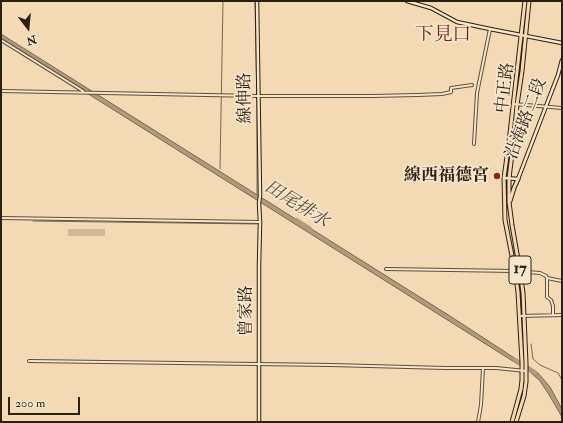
<!DOCTYPE html>
<html>
<head>
<meta charset="utf-8">
<style>
	body { margin:0 }
	#map { position:relative; width:563px; height:423px; overflow:hidden; background:#f3d9b4; font-family:"IM FELL Double Pica",serif }
	canvas { display:block }
	.frame { position:absolute; inset:0; border:2px solid #2b1f0e; pointer-events:none }
	.north { position:absolute; left:8px; top:8px; width:40px; height:40px; -webkit-text-stroke:3px #f7e6ce; paint-order:stroke; rotate:164deg; font-size:11px; font-weight:700; line-height:16px; text-align:center; color:#2b1f0e }
	.north::after { content:''; display:block; margin:auto; width:14px; height:18px; background:#2b1f0e; clip-path:polygon(50% 0,100% 100%,50% 72%,0 100%) }
	.scale { position:absolute; left:8px; top:397px; width:72px; height:18px; box-sizing:border-box; border:2px solid #2b1f0e; border-top:0; padding-left:5px; font-size:12px; line-height:14px; white-space:nowrap; color:#2b1f0e; -webkit-text-stroke:3px #f7e6ce; paint-order:stroke }
</style>
</head>
<body>
<div id="map">
<canvas width="563" height="423"></canvas>
<div class="frame"></div>
<div class="north">N</div>
<div class="scale">200 m</div>
</div>
<script>
const g = document.querySelector('canvas').getContext('2d');
g.lineJoin = 'round';
function fill(path, color) {
  g.fillStyle = color;
  g.fill(path, 'evenodd');
}
function toPath(rows) {
  const path = new Path2D();
  for (const r of rows) {
    path.moveTo(r[0], r[1]);
    for (let i = 2; i < r.length; i += 2) path.lineTo(r[i], r[i + 1]);
  }
  return path;
}
function strokePath(path, color, width, dash) {
  g.strokeStyle = color;
  g.lineWidth = width;
  g.lineCap = dash ? 'butt' : 'round';
  g.setLineDash(dash || []);
  g.stroke(path);
}
function write(font, color, halo, rows, align = 'center') {
  g.font = font + ' "IM FELL Double Pica","Noto Serif TC",serif';
  g.lineWidth = 3.5;
  g.setLineDash([]);
  g.textBaseline = 'middle';
  g.strokeStyle = halo;
  g.fillStyle = color;
  for (const [text, x, y, turn = 0] of rows) {
    g.save();
    g.translate(x, y);
    g.rotate((+turn || 0) * Math.PI / 180);
    g.textAlign = isNaN(turn) ? turn : align;
    if (halo) g.strokeText(text, 0, 0);
    g.fillText(text, 0, 0);
    g.restore();
  }
}
const green = toPath([
	[68,229,105,229,105,236,68,236]
]);
const water = toPath([
	[1,34,450,316,519,361,519,365,1,39,1,34],
	[529,367,538,373,550,387,562,409,562,417,548,393,540,381,529,371,529,367]
]);
const stream = toPath([
	[255,1,257,106,257,194],
	[220,169,223,1],
	[33,221,257,224],
	[531,344,533,359,540,365,558,373,562,380]
]);
const river = toPath([
	[296,220,310,229],
	[515,360,534,372]
]);
const street = toPath([
	[1,40,83,91],
	[1,91,258,96,372,96,418,95,442,94,451,92,451,88,472,85],
	[514,104,562,108],
	[474,144,477,93,490,29],
	[1,218,260,222],
	[386,269,515,271,540,273,546,276,547,278],
	[547,278,547,297,551,300,553,306,553,314],
	[547,278,562,281],
	[520,316,562,315],
	[29,361,331,365,446,368,496,368,526,371],
	[478,422,481,405,483,368]
]);
const secondary = toPath([
	[257,1,260,196,259,203,260,222,259,265,259,422],
	[407,1,431,8,457,22,490,29,562,43],
	[504,178,518,179,558,75,562,60]
]);
const primary = toPath([
	[510,201,514,188,518,179],
	[512,422,521,389,522,380,522,362,518,292,515,271,505,220,504,178,509,142,525,1],
	[516,422,524,396,526,382,526,363,523,293,520,271,512,225,509,202,509,178,514,138,517,105,522,71,529,1]
]);
const markers = [
	[497,176,4,"#8f2418"]
];
const shields = [
	[520,270,22]
];
const shieldNames = [
	["17",520,270]
];
const streetNames = [
	["中正路",506,88,-83],
	["線伸路",246,98,-91],
	["沿海路二段",527,119,-69],
	["曾家路",247,311,-90]
];
const poiNames = [
	["線西福德宮",489,176]
];
const waterNames = [
	["田尾排水",296,205,32]
];
const quarterNames = [
	["下見口",443,36]
];
fill(green, '#d1b998');
fill(water, '#af9a7c');
strokePath(water, '#7a6950', 1);
strokePath(stream, '#7a6950', 1);
strokePath(river, '#af9a7c', 4.5);
strokePath(street, '#5d4e38', 4);
strokePath(secondary, '#2b1f0e', 4.5);
strokePath(primary, '#2b1f0e', 5);
strokePath(street, '#f7e6ce', 2);
strokePath(secondary, '#f7e6ce', 2.5);
strokePath(primary, '#f3d9b4', 3);
for (const [x, y, r, color] of markers) {
  const dot = new Path2D();
  dot.arc(x, y, r, 0, 2 * Math.PI);
  g.fillStyle = color;
  g.fill(dot);
  strokePath(dot, '#f7e6ce', 1.5);
}
for (const [x, y, w] of shields) {
  const box = new Path2D();
  box.roundRect(x - w / 2, y - 14, w, 28, 3);
  g.fillStyle = '#f7e6ce';
  g.fill(box);
  strokePath(box, '#2b1f0e', 1);
}
write('bold 16px', '#2b1f0e', null, shieldNames);
write('17px', '#2b1f0e', '#f7e6ce', streetNames);
write('bold 17px', '#2b1f0e', '#f7e6ce', poiNames, 'right');
write('italic 18px', '#594a34', '#f7e6ce', waterNames);
write('19px', '#7a1f14', '#f7e6ce', quarterNames);
</script>
</body>
</html>
